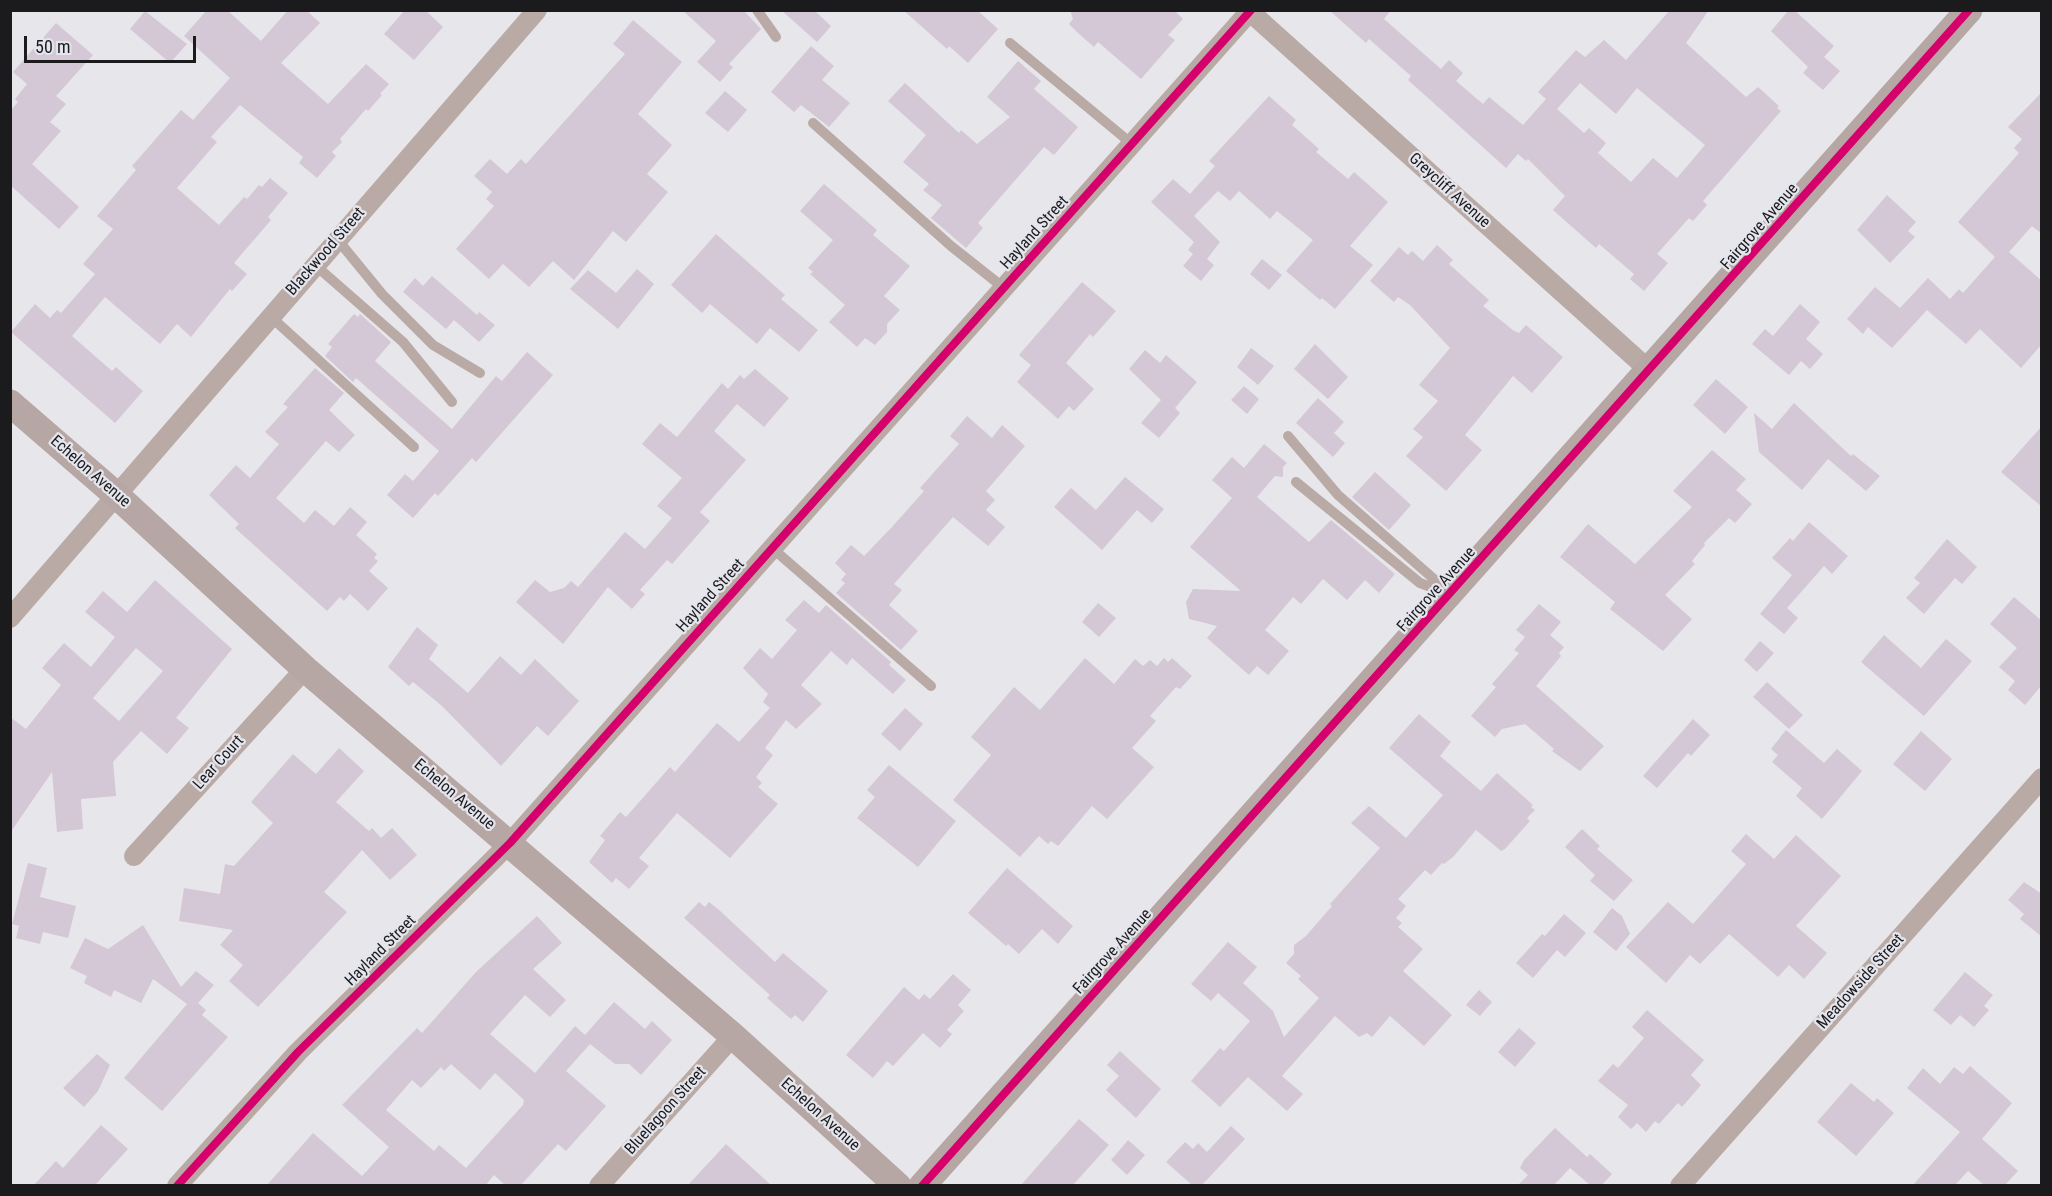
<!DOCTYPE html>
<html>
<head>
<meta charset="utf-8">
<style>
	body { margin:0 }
	#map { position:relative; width:2052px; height:1196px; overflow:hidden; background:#e7e7eb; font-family:"Roboto Condensed",sans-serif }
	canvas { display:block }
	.frame { position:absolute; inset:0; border:12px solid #1b1b1e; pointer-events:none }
	.scale { position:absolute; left:24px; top:36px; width:172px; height:27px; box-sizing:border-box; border:3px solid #1b1b1e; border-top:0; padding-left:8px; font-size:18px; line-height:21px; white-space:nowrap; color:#1b1b1e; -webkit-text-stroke:4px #e5e6ed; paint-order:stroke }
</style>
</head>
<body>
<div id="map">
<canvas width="2052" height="1196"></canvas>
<div class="frame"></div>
<div class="scale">50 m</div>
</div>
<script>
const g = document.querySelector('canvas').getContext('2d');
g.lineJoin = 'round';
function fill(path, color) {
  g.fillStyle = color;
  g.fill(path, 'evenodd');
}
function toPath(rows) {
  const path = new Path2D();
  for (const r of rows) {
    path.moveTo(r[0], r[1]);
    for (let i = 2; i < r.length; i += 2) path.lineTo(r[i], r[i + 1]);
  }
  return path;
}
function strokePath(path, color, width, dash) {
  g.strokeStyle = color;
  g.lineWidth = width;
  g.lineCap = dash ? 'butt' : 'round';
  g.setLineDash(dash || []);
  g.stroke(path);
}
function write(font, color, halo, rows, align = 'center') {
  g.font = font + ' "Roboto Condensed",sans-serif';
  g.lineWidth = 4.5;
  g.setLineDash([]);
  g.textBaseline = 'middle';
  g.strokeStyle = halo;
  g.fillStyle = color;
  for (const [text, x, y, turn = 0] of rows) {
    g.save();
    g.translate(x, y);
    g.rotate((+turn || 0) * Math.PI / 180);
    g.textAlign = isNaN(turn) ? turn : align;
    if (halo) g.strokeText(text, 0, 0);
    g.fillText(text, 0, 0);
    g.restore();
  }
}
const building = toPath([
	[207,10,227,10,261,41,288,10,306,10,320,23,281,63,328,104,366,64,389,84,380,94,382,95,368,111,366,109,340,139,342,142,332,152,336,156,317,178,299,163,303,157,240,105,211,137,217,142,177,188,219,225,244,197,247,199,259,185,262,187,270,178,288,193,268,217,271,220,234,263,247,274,232,291,230,289,191,337,177,324,160,344,105,297,72,336,112,371,116,367,143,391,115,423,11,332,35,304,50,318,57,310,61,313,95,274,83,264,113,229,97,216,136,170,132,166,181,110,193,120,230,78,184,36],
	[405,10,425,10,443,27,414,60,384,34],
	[682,10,743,10,761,29,729,64,733,67,720,82,697,62,716,41],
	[781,10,814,10,831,26,817,42],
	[903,10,977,10,998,29,968,63,949,46,947,49],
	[1070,10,1174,10,1183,19,1168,35,1175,40,1141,79,1098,42,1094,47,1078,33,1069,24,1073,19],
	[1329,10,1391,10,1384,19,1441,69,1449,60,1463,73,1456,81,1483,104,1489,97,1523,125,1546,99,1538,92,1576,50,1585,57,1604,40,1626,60,1670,10,1709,10,1686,43,1746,97,1758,87,1779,106,1777,108,1781,111,1703,201,1707,205,1693,221,1689,218,1657,254,1668,263,1644,291,1630,279,1634,274,1599,244,1596,248,1553,210,1565,196,1528,159,1526,161,1518,154,1506,168,1408,80,1411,76,1369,39,1366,43],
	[1580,83,1616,114,1637,88,1705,145,1677,178,1653,158,1631,182,1598,153,1606,143,1589,128,1584,133,1557,109],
	[1789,10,1794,10,1834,46,1824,57,1840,71,1823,90,1803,73,1808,67,1771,31],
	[145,11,187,44,170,63,130,29],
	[633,20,682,62,638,114,672,145,647,174,668,192,626,242,613,231,574,280,553,261,529,287,503,264,489,279,456,249,494,206,486,199,492,192,474,176,490,159,507,174,521,159,526,164,625,54,613,44],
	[56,23,93,55,56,96,66,104,50,122,61,131,32,164,79,207,59,229,10,185,10,111,18,102,15,99,27,84,13,72],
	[811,46,834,66,822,80,850,103,829,127,801,105,794,112,771,92],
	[1018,61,1041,81,1034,89,1078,127,1054,155,1044,147,978,223,983,228,966,248,931,218,942,205,923,190,929,184,903,162,926,135,888,101,905,83,959,133,961,130,977,144,1010,117,987,97],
	[725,91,747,110,728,132,705,113],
	[2042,92,2042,234,2032,226,2009,252,2042,281,2042,344,2021,368,1980,329,1966,344,1927,310,1892,348,1868,327,1863,334,1847,319,1875,287,1900,308,1928,278,1950,299,1959,289,1963,293,1995,257,1958,222,2019,153,2014,148,2022,139,2008,127],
	[1269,96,1296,120,1292,125,1319,149,1316,152,1348,179,1354,172,1388,202,1350,246,1373,265,1335,309,1322,298,1320,300,1286,271,1313,240,1277,211,1270,219,1239,191,1230,201,1218,191,1194,216,1220,242,1207,259,1214,265,1201,281,1183,266,1193,254,1188,250,1194,242,1151,202,1173,179,1190,194,1215,166,1209,161],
	[824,184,877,230,873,235,910,266,884,296,900,310,887,324,887,332,875,345,865,338,857,347,829,322,845,305,810,274,813,272,808,268,833,240,800,211],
	[1887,195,1916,222,1908,231,1915,237,1890,263,1857,230],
	[716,234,785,295,781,299,818,330,799,352,770,328,757,344,710,304,702,313,671,285],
	[1437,245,1453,260,1449,264,1489,300,1483,306,1514,331,1519,333,1526,325,1563,357,1532,393,1513,376,1465,435,1482,450,1446,491,1406,456,1423,437,1413,429,1438,401,1419,385,1450,348,1410,305,1398,297,1394,302,1370,281,1399,247,1408,255,1412,251,1423,261],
	[1262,259,1282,275,1269,290,1250,274],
	[637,269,654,284,618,329,570,289,588,270,616,293],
	[432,276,477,315,479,312,495,325,479,342,454,320,446,329,403,292,415,278,423,286],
	[1082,282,1116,311,1093,337,1090,334,1066,363,1094,389,1074,411,1069,406,1058,419,1017,382,1031,365,1019,355],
	[1800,304,1820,322,1806,339,1823,354,1810,369,1801,361,1789,375,1752,344,1765,329,1773,336],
	[354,314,358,317,360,314,391,342,375,361,452,429,496,376,502,381,527,352,553,375,476,462,472,458,438,496,435,493,413,518,387,495,405,474,413,481,439,451,356,378,353,382,325,356,332,347,328,344],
	[1315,344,1348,377,1328,399,1294,369],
	[1251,348,1274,366,1258,385,1237,367],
	[1145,350,1160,363,1166,355,1197,382,1175,408,1180,413,1159,438,1141,423,1161,400,1129,369],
	[315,368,344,393,329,410,355,435,339,452,326,441,276,498,304,523,315,510,334,526,350,507,367,522,356,535,377,554,374,558,378,561,369,571,388,588,368,611,350,594,344,601,340,597,327,611,235,528,239,524,209,495,236,465,250,478,279,444,265,432,288,407,283,404],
	[755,369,789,398,764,427,737,404,714,431,746,460,700,512,710,521,672,564,667,560,640,590,645,594,632,609,608,587,563,644,516,602,535,580,550,592,564,588,571,581,578,587,625,532,645,549,672,518,657,506,682,478,642,444,660,423,677,437,722,383,728,389,740,375,744,379],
	[1716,379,1748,407,1725,434,1693,405],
	[1244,386,1259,399,1247,414,1231,400],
	[1318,398,1344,422,1334,433,1345,443,1333,457,1296,423],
	[1794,403,1851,456,1853,454,1880,476,1866,491,1828,459,1802,490,1759,452,1754,413,1772,429],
	[967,416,992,438,1002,425,1025,446,986,491,995,500,986,510,1005,527,988,546,953,517,894,584,902,590,889,605,918,631,901,650,836,593,845,583,841,580,846,574,835,563,851,545,864,556,892,527,924,491,920,488,959,444,950,436],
	[2042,426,2042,507,2001,472],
	[1264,444,1287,463,1283,467,1283,477,1275,476,1257,497,1309,542,1331,520,1395,574,1379,593,1365,580,1347,600,1323,579,1301,604,1293,597,1265,630,1289,651,1268,675,1257,666,1249,675,1207,638,1217,626,1189,619,1186,602,1193,589,1241,591,1190,547,1232,498,1212,480,1232,457,1244,468],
	[1712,450,1746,479,1736,490,1752,504,1735,523,1729,518,1704,543,1705,545,1692,561,1695,564,1665,595,1692,619,1663,651,1610,609,1615,602,1560,557,1588,524,1635,564,1692,507,1673,491],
	[1375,472,1411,505,1389,530,1352,497],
	[1125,477,1164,509,1152,523,1137,510,1102,550,1054,507,1071,488,1096,510],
	[1809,522,1848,556,1832,574,1824,566,1787,608,1798,618,1784,634,1760,614,1792,575,1772,558,1790,538,1793,541],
	[1947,539,1977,567,1962,584,1955,578,1924,614,1906,598,1920,583,1914,578],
	[155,580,232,649,176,718,189,728,167,754,141,731,113,762,116,796,81,799,83,829,57,832,52,772,10,833,10,717,26,729,61,685,42,668,64,643,91,667,115,637,85,612,103,591,127,612],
	[136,648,163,671,119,721,93,698],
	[2014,597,2042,621,2042,685,2025,705,2008,690,2015,681,1999,667,2017,648,1990,624],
	[804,600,819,613,826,605,891,662,889,665,906,680,893,694,852,658,847,665,831,651,801,685,822,704,796,729,786,720,765,748,773,755,756,777,762,783,758,787,778,804,730,858,677,813,639,858,649,866,629,889,616,878,612,883,589,862,605,840,600,836,620,812,626,817,670,767,675,772,717,723,739,742,770,708,763,702,768,694,743,668,760,648,772,659,797,630,785,620],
	[1098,603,1116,618,1099,637,1082,622],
	[1539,604,1561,622,1550,635,1564,647,1559,653,1561,656,1536,686,1604,746,1580,771,1552,751,1554,749,1525,724,1502,729,1495,737,1471,716,1496,687,1492,684,1519,653,1514,650,1525,637,1516,630],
	[417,627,438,645,429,659,468,693,500,656,521,675,535,659,579,701,548,736,537,726,501,766,442,706,413,682,409,686,388,667],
	[1884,635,1921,668,1946,639,1972,661,1924,716,1861,662],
	[1760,641,1774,653,1757,672,1744,660],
	[1085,658,1114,684,1135,659,1143,666,1150,660,1157,666,1164,658,1168,662,1172,658,1192,676,1180,689,1176,687,1150,716,1156,721,1132,748,1154,767,1137,786,1107,819,1092,806,1058,846,1051,841,1048,844,1039,836,1020,857,953,800,991,755,971,737,1014,687,1040,710],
	[1767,682,1803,715,1789,729,1753,697],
	[905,708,923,724,900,751,881,734],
	[1419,714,1451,742,1440,756,1481,791,1497,773,1533,805,1531,807,1535,810,1527,818,1530,821,1505,849,1501,851,1476,830,1453,857,1444,864,1442,863,1431,875,1425,870,1398,899,1406,906,1396,918,1402,923,1398,927,1423,949,1403,971,1452,1015,1424,1046,1390,1016,1372,1037,1367,1033,1359,1037,1335,1016,1282,1076,1303,1094,1287,1111,1248,1077,1220,1107,1191,1081,1220,1048,1224,1051,1250,1021,1218,993,1211,1001,1191,984,1228,942,1257,967,1243,983,1273,1011,1284,1037,1319,998,1298,979,1301,976,1286,963,1294,954,1294,945,1306,936,1332,906,1330,904,1380,848,1351,823,1369,806,1406,838,1443,795,1389,748],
	[1693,719,1710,735,1691,756,1688,753,1657,788,1643,776],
	[1786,730,1824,763,1837,749,1862,771,1822,819,1796,796,1802,788,1772,762,1778,755,1771,749],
	[1921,731,1952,759,1925,791,1893,764],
	[339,748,364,771,336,802,369,831,372,828,381,838,392,828,417,855,390,880,362,850,324,892,347,912,258,1007,229,981,243,965,220,945,233,930,179,921,184,888,220,894,225,864,234,866,273,823,251,802,293,754,316,774],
	[889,765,956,821,918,867,857,818,875,797,867,790],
	[1582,829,1600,846,1597,849,1633,880,1614,901,1590,881,1595,875,1565,847],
	[1746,834,1774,859,1796,835,1841,876,1796,926,1827,953,1804,979,1789,965,1778,977,1729,934,1700,964,1690,955,1666,983,1626,947,1668,902,1693,924,1746,864,1731,851],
	[28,863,47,868,40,897,76,906,68,938,43,932,40,944,16,938,19,926,12,924],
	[1007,868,1073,926,1058,944,1042,929,1019,954,1008,944,1006,946,968,913],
	[2024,882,2042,894,2042,937,2020,919,2024,914,2008,900],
	[699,902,705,907,709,902,718,909,775,962,783,953,828,991,803,1022,795,1015,791,1019,767,998,770,995,684,918],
	[1612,908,1622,916,1630,934,1616,951,1593,932],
	[1564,914,1586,933,1565,957,1557,950,1533,978,1516,963,1542,934,1545,936],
	[537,916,562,943,533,969,566,1000,550,1017,525,995,490,1034,535,1073,575,1026,585,1035,614,1002,645,1029,652,1021,672,1040,641,1075,629,1064,615,1064,590,1044,566,1071,606,1106,566,1151,558,1144,521,1185,505,1185,494,1175,486,1185,267,1185,313,1133,362,1176,389,1147,342,1105,417,1028,422,1033,476,972],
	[451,1064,480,1090,495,1073,524,1100,523,1105,466,1168,439,1145,434,1151,386,1110,412,1080,421,1088,441,1067,444,1071],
	[143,925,181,987,196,971,214,985,198,1003,206,1010,202,1015,228,1037,162,1111,124,1078,187,1004,153,979,141,1003,114,990,111,997,84,983,87,976,70,968,85,938,108,949],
	[1965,972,1993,995,1984,1006,1989,1010,1974,1027,1960,1015,1951,1025,1933,1010],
	[953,974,971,990,958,1005,964,1011,947,1030,952,1034,940,1048,923,1033,893,1066,887,1061,873,1078,846,1055,904,987,919,1000,924,994,930,999],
	[1479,990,1492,1002,1480,1016,1466,1005],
	[1647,1010,1704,1060,1691,1075,1701,1085,1682,1107,1678,1103,1659,1124,1655,1121,1646,1132,1637,1123,1631,1129,1618,1117,1628,1105,1598,1081,1613,1064,1618,1068,1644,1038,1632,1027],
	[1519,1028,1536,1043,1515,1067,1498,1052],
	[1120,1051,1161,1089,1136,1118,1106,1090,1119,1076,1107,1065],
	[97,1054,110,1065,98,1091,84,1107,63,1088],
	[1970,1066,2012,1103,1982,1139,2018,1171,2005,1185,1984,1185,1968,1171,1955,1185,1913,1185,1960,1132,1907,1088,1923,1068,1940,1084,1954,1067,1963,1074],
	[1851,1083,1874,1102,1877,1098,1894,1113,1856,1156,1817,1122],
	[1079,1119,1109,1145,1073,1185,1021,1185],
	[101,1125,128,1149,95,1185,34,1185,56,1161,63,1168],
	[1231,1126,1245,1139,1202,1185,1192,1185,1166,1162,1185,1142,1193,1149,1198,1143,1207,1152],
	[1555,1128,1587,1157,1590,1154,1612,1174,1602,1185,1590,1185,1570,1168,1554,1185,1518,1185,1528,1175,1520,1168,1524,1160],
	[1128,1140,1145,1155,1127,1175,1111,1160],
	[726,1144,771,1185,688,1185]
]);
const lane = toPath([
	[757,10,776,37],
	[1010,43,1132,144],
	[813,123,951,246,1004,288],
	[337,239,382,294,433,345,480,373],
	[315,265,403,342,452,402],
	[270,316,414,447],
	[1288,436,1338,495,1451,594],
	[1296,482,1420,583,1444,592],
	[772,548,931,686]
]);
const street = toPath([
	[1248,10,1650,371],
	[10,618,537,10],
	[134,856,305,669],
	[177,1186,298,1052,510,843,1251,10],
	[599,1186,733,1036],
	[1680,1186,2042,778]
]);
const secondary = toPath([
	[10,403,115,494,305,669,733,1036,898,1186],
	[922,1186,1969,10]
]);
const cycleway = toPath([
	[177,1186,298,1052,510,843,1251,10],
	[922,1186,1969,10]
]);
const streetNames = [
	["Greycliff Avenue",1449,191,42],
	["Fairgrove Avenue",1760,227,-49],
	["Hayland Street",1035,233,-48],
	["Blackwood Street",326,252,-49],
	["Echelon Avenue",90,472,41],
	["Fairgrove Avenue",1437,590,-48],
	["Hayland Street",711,596,-48],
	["Lear Court",219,763,-48],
	["Echelon Avenue",454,795,40],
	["Hayland Street",381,951,-45],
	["Fairgrove Avenue",1113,952,-48],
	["Meadowside Street",1861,982,-48],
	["Bluelagoon Street",666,1111,-48],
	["Echelon Avenue",820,1115,42]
];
fill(building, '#d4c7d6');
strokePath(lane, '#b9aaa5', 10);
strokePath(street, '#b9aaa5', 20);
strokePath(secondary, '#b7a7a4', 27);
strokePath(cycleway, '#d6006c', 8);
write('16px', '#1b1b1e', '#e5e6ed', streetNames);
</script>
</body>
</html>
